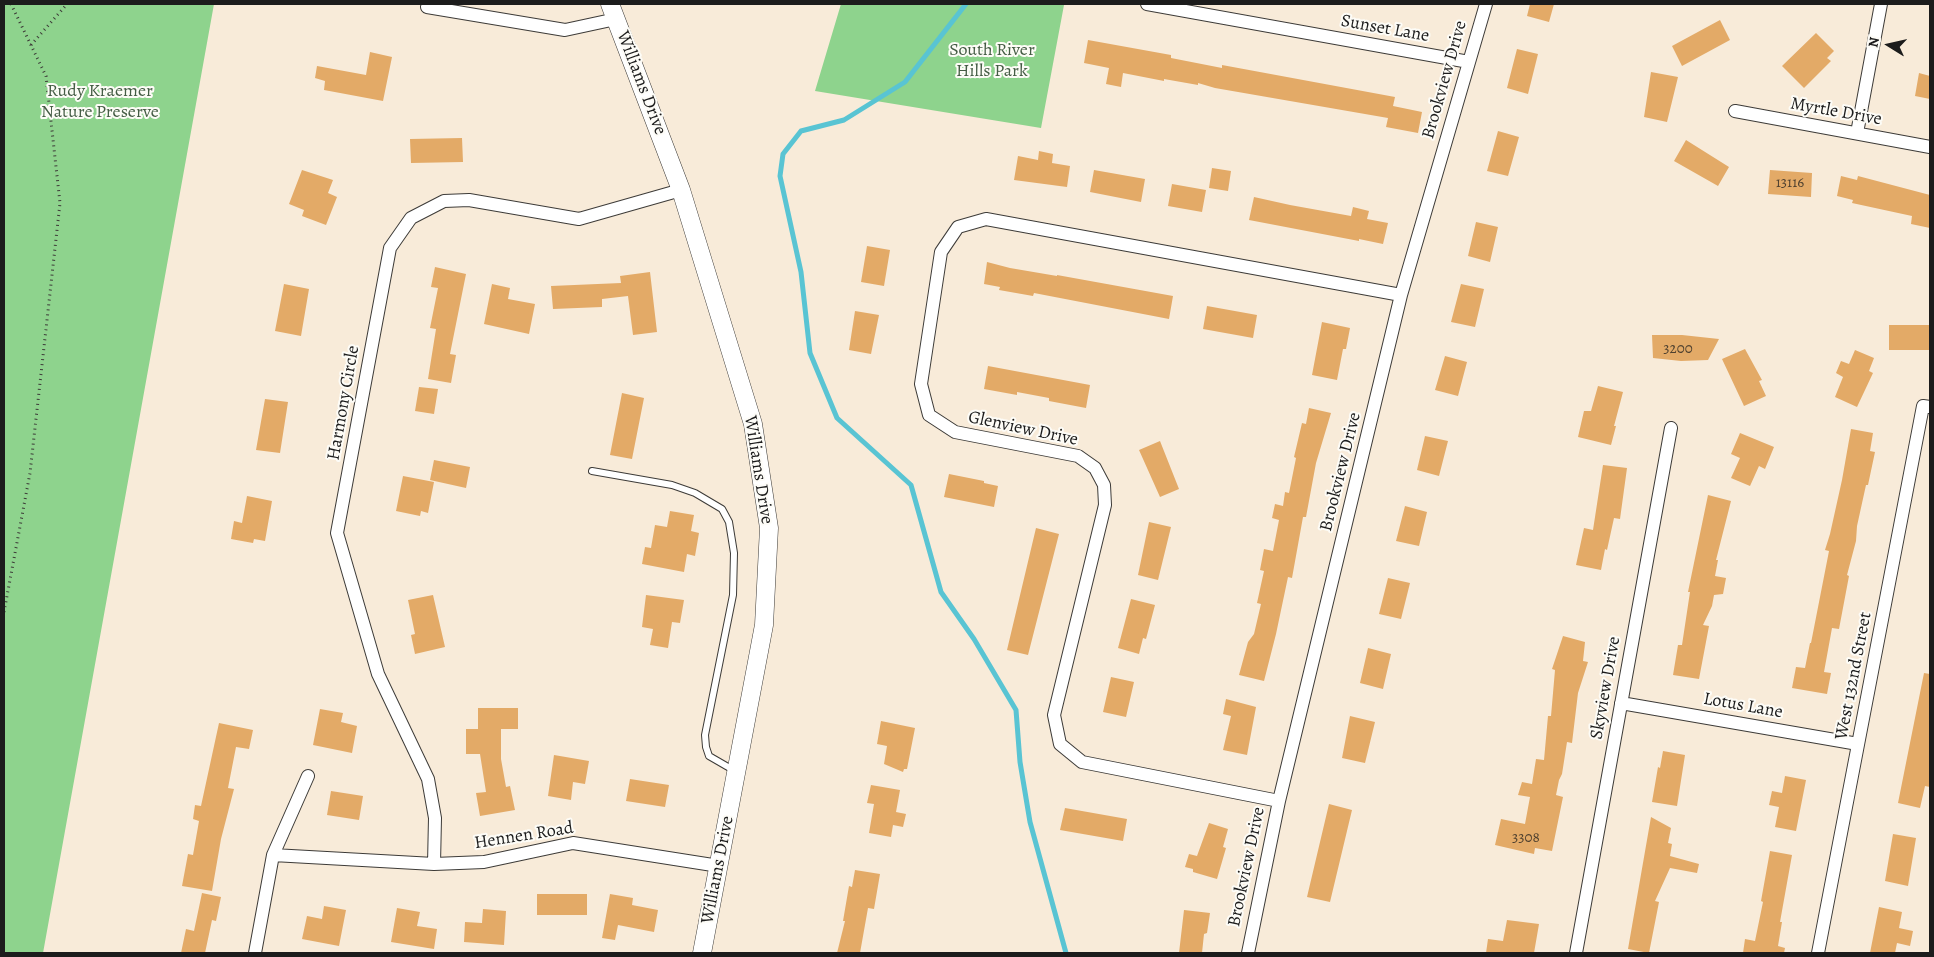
<!DOCTYPE html>
<html>
<head>
<meta charset="utf-8">
<style>
	body { margin:0 }
	#map { position:relative; width:1934px; height:957px; overflow:hidden; background:#f8ebd9; font-family:Alegreya,serif }
	canvas { display:block }
	.frame { position:absolute; inset:0; border:5px solid #1c1c1c; pointer-events:none }
	.north { position:absolute; left:1864px; top:20px; width:50px; height:50px; -webkit-text-stroke:4px #fdfcf7; paint-order:stroke; rotate:280deg; font-size:14px; font-weight:700; line-height:20px; text-align:center; color:#1c1c1c }
	.north::after { content:''; display:block; margin:auto; width:18px; height:22px; background:#1c1c1c; clip-path:polygon(50% 0,100% 100%,50% 72%,0 100%) }
</style>
</head>
<body>
<div id="map">
<canvas width="1934" height="957"></canvas>
<div class="frame"></div>
<div class="north">N</div>
</div>
<script>
const g = document.querySelector('canvas').getContext('2d');
g.lineJoin = 'round';
function fill(path, color) {
  g.fillStyle = color;
  g.fill(path, 'evenodd');
}
function toPath(rows) {
  const path = new Path2D();
  for (const r of rows) {
    path.moveTo(r[0], r[1]);
    for (let i = 2; i < r.length; i += 2) path.lineTo(r[i], r[i + 1]);
  }
  return path;
}
function strokePath(path, color, width, dash) {
  g.strokeStyle = color;
  g.lineWidth = width;
  g.lineCap = dash ? 'butt' : 'round';
  g.setLineDash(dash || []);
  g.stroke(path);
}
function write(font, color, halo, rows, align = 'center') {
  g.font = font + ' Alegreya,serif';
  g.lineWidth = 4;
  g.setLineDash([]);
  g.textBaseline = 'middle';
  g.strokeStyle = halo;
  g.fillStyle = color;
  for (const [text, x, y, turn = 0] of rows) {
    g.save();
    g.translate(x, y);
    g.rotate((+turn || 0) * Math.PI / 180);
    g.textAlign = isNaN(turn) ? turn : align;
    if (halo) g.strokeText(text, 0, 0);
    g.fillText(text, 0, 0);
    g.restore();
  }
}
const green = toPath([
	[4,4,214,4,43,953,4,953],
	[841,4,1064,5,1041,128,815,91]
]);
const stream = toPath([
	[966,4,905,82,844,120,801,131,783,154,780,176,801,272,810,353,837,418,911,485,941,592,974,639,1016,710,1020,762,1030,822,1066,953]
]);
const building = toPath([
	[1530,4,1554,4,1549,22,1527,16],
	[1720,20,1730,40,1682,66,1672,46],
	[1816,33,1834,51,1827,58,1831,61,1804,88,1782,66],
	[1088,40,1171,55,1171,58,1222,68,1222,65,1395,97,1393,106,1422,112,1418,133,1386,127,1388,118,1215,88,1198,83,1198,85,1164,79,1164,81,1123,73,1121,87,1106,84,1109,68,1084,63],
	[1517,49,1538,54,1528,94,1507,88],
	[370,52,392,57,383,101,324,90,325,81,315,78,317,66,366,75],
	[1651,72,1678,77,1667,122,1644,117],
	[1919,73,1930,76,1930,99,1915,96],
	[1498,131,1519,137,1508,176,1487,171],
	[462,138,463,162,411,163,410,139],
	[1686,140,1729,167,1718,186,1674,161],
	[1039,151,1053,154,1052,163,1070,166,1067,187,1014,180,1018,156,1038,160],
	[1212,168,1231,171,1228,191,1209,188],
	[302,170,333,180,328,193,337,197,326,225,302,216,304,210,289,204],
	[1094,170,1145,179,1141,202,1090,192],
	[1770,170,1812,173,1811,197,1768,194],
	[1841,176,1857,180,1858,176,1930,195,1930,228,1911,224,1912,216,1852,203,1853,200,1837,196],
	[1172,184,1206,190,1202,212,1168,206],
	[1254,197,1290,205,1351,216,1353,207,1369,211,1367,219,1388,223,1383,244,1359,239,1359,241,1249,220],
	[1476,222,1498,227,1490,262,1468,256],
	[867,246,890,250,884,286,861,282],
	[987,262,1010,268,1057,276,1057,275,1173,296,1169,319,1034,293,1033,296,999,290,1000,287,984,284],
	[435,267,466,274,450,354,456,355,451,383,428,379,436,329,430,328,438,288,431,287],
	[650,272,657,332,633,335,628,296,602,299,602,307,553,309,551,286,621,283,620,276],
	[284,284,309,289,301,336,275,331],
	[492,284,510,288,508,299,535,304,529,334,484,324],
	[1461,284,1484,289,1475,327,1451,322],
	[1207,306,1257,315,1253,338,1203,329],
	[855,311,879,315,871,354,849,350],
	[1322,322,1350,328,1346,349,1343,349,1337,380,1312,375],
	[1889,325,1930,325,1930,350,1889,350],
	[1652,335,1682,335,1719,339,1708,360,1681,361,1653,358],
	[1745,349,1762,380,1759,381,1766,396,1744,406,1722,359],
	[1855,350,1874,358,1869,371,1873,373,1857,407,1835,397,1843,377,1836,373,1841,361,1849,364],
	[1445,356,1467,362,1458,396,1435,390],
	[988,366,1090,385,1086,408,1049,401,1049,398,1017,392,1017,395,984,389],
	[1598,386,1623,392,1614,426,1616,426,1611,445,1578,437,1584,411,1591,411],
	[419,387,438,389,434,414,415,411],
	[622,393,644,398,632,459,610,455],
	[265,399,288,402,280,453,256,450],
	[1309,408,1331,413,1316,463,1306,517,1303,517,1292,578,1288,577,1276,634,1264,681,1239,675,1248,642,1254,634,1261,604,1257,603,1264,571,1260,570,1264,549,1273,551,1279,520,1272,518,1275,504,1283,506,1285,492,1289,493,1296,458,1294,457,1302,423,1306,424],
	[1851,429,1873,433,1870,451,1875,452,1868,485,1866,485,1857,526,1856,541,1847,575,1849,576,1839,629,1832,628,1824,672,1831,673,1827,694,1792,688,1796,667,1805,668,1810,643,1811,643,1829,551,1825,550,1830,534,1842,480],
	[1740,433,1774,447,1765,469,1759,466,1750,486,1731,478,1740,458,1731,454],
	[1425,436,1448,441,1439,476,1417,470],
	[1160,441,1179,489,1160,497,1139,450],
	[434,460,470,467,466,488,430,480],
	[1603,465,1627,468,1620,519,1614,518,1607,550,1605,549,1601,570,1576,565,1584,528,1593,530],
	[949,474,984,481,984,483,998,486,994,507,944,497],
	[403,476,434,482,428,513,421,511,420,516,396,511],
	[1708,495,1731,501,1716,560,1718,560,1715,576,1726,578,1723,594,1714,595,1712,606,1703,625,1709,626,1699,679,1673,675,1678,645,1682,645,1690,592,1688,592],
	[247,496,272,501,265,541,254,539,253,543,231,539,234,521,242,523],
	[1405,506,1427,512,1419,546,1396,541],
	[670,511,694,515,691,531,699,533,695,556,687,554,684,572,642,564,645,547,651,548,655,525,667,527],
	[1149,522,1171,527,1158,580,1138,575],
	[1036,528,1059,534,1028,655,1007,650],
	[1388,578,1410,583,1401,619,1379,614],
	[433,595,445,647,415,654,411,635,415,634,408,600],
	[646,595,684,600,680,623,672,622,668,648,650,645,653,629,642,627],
	[1131,599,1155,605,1146,639,1143,638,1139,654,1118,648],
	[1563,636,1585,642,1583,661,1588,662,1578,693,1572,743,1567,742,1562,774,1559,780,1556,795,1563,797,1552,851,1535,848,1534,854,1495,845,1501,819,1525,824,1530,797,1518,795,1522,782,1532,784,1536,759,1544,760,1548,716,1551,716,1555,670,1552,669],
	[1368,648,1391,654,1383,689,1360,683],
	[1924,673,1930,674,1930,787,1925,786,1920,808,1898,803],
	[1111,677,1134,682,1126,717,1103,712],
	[1226,699,1256,707,1247,755,1223,750,1231,716,1223,714],
	[478,708,518,708,518,729,501,729,501,759,506,787,510,786,515,810,480,816,476,793,486,792,480,754,466,754,466,729,478,729],
	[320,709,343,713,341,722,357,726,352,753,313,745],
	[1350,716,1375,722,1365,763,1342,758],
	[881,721,915,728,907,769,904,769,903,772,884,764,887,746,877,744],
	[219,723,253,730,249,749,236,747,228,788,234,789,221,839,212,891,182,886,188,854,193,855,199,821,193,819,195,805,201,806],
	[1663,751,1685,755,1677,806,1652,802,1658,767,1660,768],
	[554,755,589,761,585,784,573,782,571,800,548,796],
	[1785,776,1806,780,1796,831,1775,827,1779,807,1769,805,1772,791,1782,793],
	[630,779,669,785,665,807,626,801],
	[871,785,900,790,896,812,906,814,903,827,893,825,891,837,869,833,874,804,867,803],
	[331,791,363,796,359,820,327,815],
	[1329,804,1352,810,1330,902,1307,897],
	[1065,808,1127,819,1123,841,1060,830],
	[1651,817,1671,828,1668,843,1672,844,1670,856,1699,864,1697,873,1670,868,1655,901,1659,902,1649,953,1628,949],
	[1209,823,1228,829,1223,847,1226,848,1217,879,1193,872,1193,869,1185,867,1189,854,1197,856],
	[1893,834,1916,838,1908,886,1885,881],
	[1770,851,1792,855,1780,922,1782,922,1778,946,1785,948,1784,953,1743,953,1745,939,1755,941,1763,902,1761,901],
	[855,870,880,874,874,909,868,908,860,953,837,953,845,921,843,921,849,886,852,887],
	[202,893,221,897,216,921,212,920,205,953,181,953,186,929,194,931],
	[537,894,587,894,587,915,537,915],
	[610,894,633,898,632,905,658,910,654,932,618,925,615,940,602,938],
	[324,906,346,910,339,946,302,939,307,916,322,919],
	[1879,907,1902,912,1899,928,1913,931,1910,946,1897,943,1895,953,1870,953],
	[397,908,420,912,417,926,437,929,434,949,391,942],
	[483,909,506,911,504,945,464,942,465,922,482,923],
	[1184,910,1210,913,1207,933,1204,934,1202,953,1179,953],
	[1507,920,1539,924,1534,953,1486,953,1488,939,1503,941]
]);
const path = toPath([
	[31,45,67,4],
	[4,612,30,473,60,203,46,76,11,4]
]);
const service = toPath([
	[592,471,672,485,695,493,722,509,729,522,734,553,733,595,705,735,706,747,709,756,735,771]
]);
const minor = toPath([
	[1147,4,1469,62],
	[427,7,565,30,616,19],
	[1735,111,1930,147],
	[1857,133,1881,4],
	[1621,703,1858,744],
	[1279,801,1082,762,1060,744,1054,715,1105,505,1104,485,1095,468,1078,456,955,432,929,415,921,384,941,252,958,227,986,219,1401,295],
	[273,855,434,864,484,862,573,843,719,866],
	[434,864,435,818,428,779,378,674,337,533,390,248,411,218,444,201,469,200,579,219,681,190],
	[255,953,273,855,308,776],
	[1248,953,1279,801,1401,295,1486,4],
	[1576,953,1671,428],
	[1818,953,1923,406,1930,407]
]);
const secondary = toPath([
	[610,4,681,190,753,424,769,528,764,625,702,953]
]);
const numberNames = [
	["13116",1790,183],
	["3200",1678,349],
	["3308",1526,838]
];
const streetNames = [
	["Sunset Lane",1385,29,10],
	["Brookview Drive",1445,80,-74],
	["Williams Drive",641,83,69],
	["Myrtle Drive",1836,112,10],
	["Harmony Circle",344,403,-80],
	["Glenview Drive",1023,429,12],
	["Williams Drive",758,470,81],
	["Brookview Drive",1341,472,-76],
	["West 132nd Street",1854,676,-79],
	["Skyview Drive",1606,688,-80],
	["Lotus Lane",1743,706,10],
	["Hennen Road",524,836,-9],
	["Brookview Drive",1247,867,-78],
	["Williams Drive",718,870,-79]
];
const parkNames = [
	["South River",992,51],
	["Hills Park",992,72],
	["Rudy Kraemer",100,92],
	["Nature Preserve",100,113]
];
fill(green, '#8ed38d');
strokePath(stream, '#59c4d3', 5);
fill(building, '#e3aa67');
strokePath(service, '#3d3b38', 8);
strokePath(minor, '#3d3b38', 14);
strokePath(secondary, '#3d3b38', 19);
strokePath(path, '#3d3b38', 3, [1, 4]);
strokePath(service, '#fff', 6);
strokePath(minor, '#fff', 12);
strokePath(secondary, '#fff', 18);
write('15px', '#4e402f', null, numberNames);
write('18px', '#1c1c1c', '#fdfcf7', streetNames);
write('18px', '#445c44', '#fdfcf7', parkNames);
</script>
</body>
</html>
